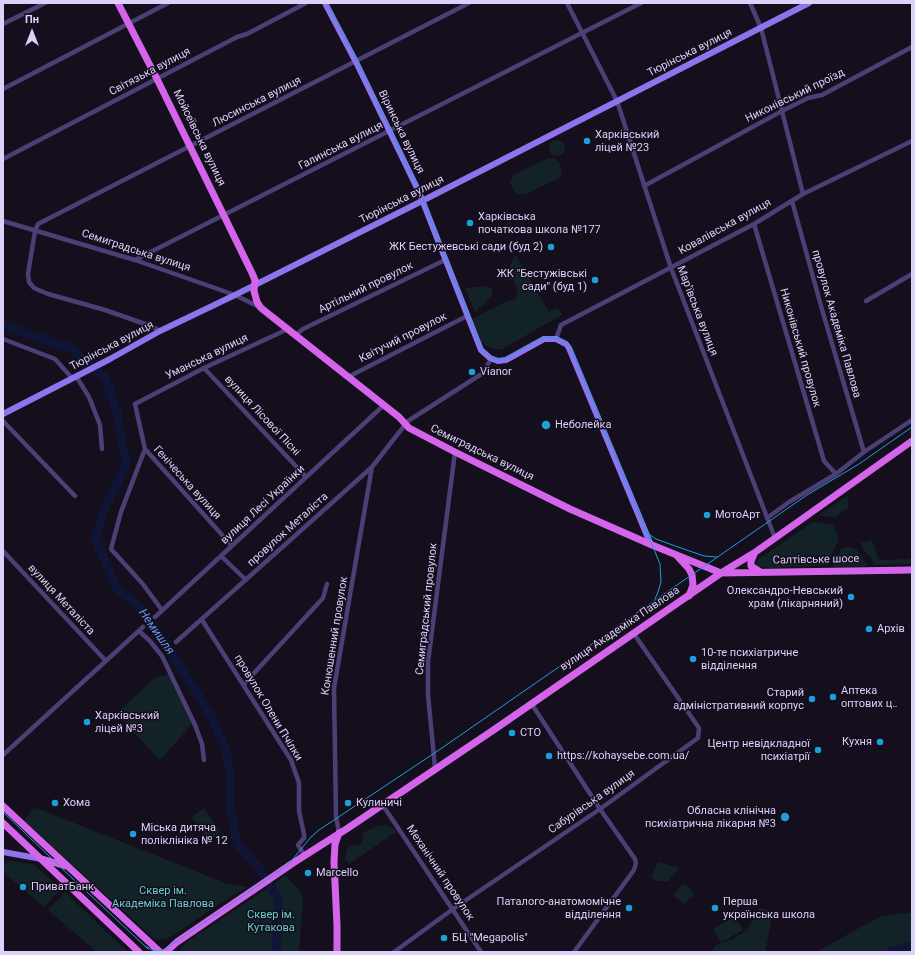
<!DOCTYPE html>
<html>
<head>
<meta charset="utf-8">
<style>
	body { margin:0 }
	#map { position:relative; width:915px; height:955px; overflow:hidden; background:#140e1d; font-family:Roboto,sans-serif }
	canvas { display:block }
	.frame { position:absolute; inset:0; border:4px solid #ddd0f9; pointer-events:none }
	.north { position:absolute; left:12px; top:12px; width:40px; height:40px; -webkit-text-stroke:3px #140e1d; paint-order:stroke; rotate:0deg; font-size:11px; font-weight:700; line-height:16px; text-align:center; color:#ddd0f9 }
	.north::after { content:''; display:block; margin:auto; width:14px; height:18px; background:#ddd0f9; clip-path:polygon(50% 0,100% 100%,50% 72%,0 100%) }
</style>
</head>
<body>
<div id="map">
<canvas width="915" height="955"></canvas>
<div class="frame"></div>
<div class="north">Пн</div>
</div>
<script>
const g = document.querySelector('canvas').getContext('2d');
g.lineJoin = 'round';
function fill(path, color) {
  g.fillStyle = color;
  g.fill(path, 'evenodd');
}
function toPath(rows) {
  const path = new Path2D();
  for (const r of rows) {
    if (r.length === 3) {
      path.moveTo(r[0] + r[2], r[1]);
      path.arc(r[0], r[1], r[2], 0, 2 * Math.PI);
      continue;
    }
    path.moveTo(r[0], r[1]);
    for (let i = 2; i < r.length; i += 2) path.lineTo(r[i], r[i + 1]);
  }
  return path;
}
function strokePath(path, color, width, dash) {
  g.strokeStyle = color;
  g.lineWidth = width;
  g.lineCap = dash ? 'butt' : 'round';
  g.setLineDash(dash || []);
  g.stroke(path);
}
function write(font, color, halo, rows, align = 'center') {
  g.font = font + ' Roboto,sans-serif';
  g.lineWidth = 3;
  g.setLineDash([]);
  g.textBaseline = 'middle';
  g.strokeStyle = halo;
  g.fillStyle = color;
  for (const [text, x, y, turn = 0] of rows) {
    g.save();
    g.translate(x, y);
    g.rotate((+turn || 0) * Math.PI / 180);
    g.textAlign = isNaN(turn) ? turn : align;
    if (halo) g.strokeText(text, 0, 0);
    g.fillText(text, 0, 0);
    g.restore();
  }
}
const green = toPath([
	[557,148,8],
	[548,158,555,158,560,163,562,172,559,178,526,194,517,194,513,190,510,183,512,178,515,174],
	[514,256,517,257,549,312,558,307,562,315,502,349,493,349,485,345,481,341,472,319,503,303,515,299,517,296,517,289,513,279,504,280,504,275,508,271],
	[488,286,492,290,492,296,475,312,465,288],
	[848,495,849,507,835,518,819,515],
	[813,522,831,524,834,527,837,533,839,539,827,565,770,568,757,566,756,563,757,560],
	[872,540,878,558,881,560,912,559,912,564,874,565,872,559,863,549,861,543],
	[849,547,856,549,868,566,833,567,841,549],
	[171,674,194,722,160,760,116,714,148,684,157,677],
	[34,807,225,883,248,887,230,897,171,937,166,939,157,940,152,937,24,821],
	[204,808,221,832,209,841,191,817],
	[387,825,396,830,396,832,349,864,345,859,346,850,351,846,358,845,362,842,364,832,378,826],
	[9,860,35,865,61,889,44,907,3,872,3,866],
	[658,862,678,867,677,871,668,881,658,881,651,878],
	[285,875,301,892,303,901,299,952,180,952,182,947,188,941,280,880,280,879],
	[682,884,687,885,694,893,693,896,684,904,673,895],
	[65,892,128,952,97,952,48,910],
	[759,908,772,911,772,917,765,952,710,952,716,945,733,939,747,930],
	[912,912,912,952,816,952,879,917],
	[735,916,743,930,721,943,713,929]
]);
const river = toPath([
	[3,324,21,332,71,348,106,379,118,416,122,443,127,463,105,508,95,538,117,589,137,604,162,637,212,718,226,750,231,782,230,804,237,844,257,865,276,895,278,900,276,952],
	[890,952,912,946]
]);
const street = toPath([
	[567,3,617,101,671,268,775,538],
	[750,3,761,28,803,194],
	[3,24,45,3],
	[3,89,168,3],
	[3,159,237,37,247,34,306,3],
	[644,186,782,111,808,98,822,95,912,47],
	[792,201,823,313,864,452],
	[3,221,135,260,235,295,259,307],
	[754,224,824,461,836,474],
	[135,260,641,3],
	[866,301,912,274],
	[160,331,151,326,105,310,48,294,34,288,29,282,28,274,35,231,38,224,469,3],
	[296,335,303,329,445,260],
	[3,339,55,359,72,378],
	[556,339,561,325,754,224,803,194,912,141],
	[204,368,306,477],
	[76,376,89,397,100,425,102,449],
	[348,377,467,316],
	[3,421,75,496],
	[145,449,121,512,111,549,142,583,162,610],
	[767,518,789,502,836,474,864,452,912,420],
	[232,546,145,449,135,404,204,368,288,329],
	[3,551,106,661],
	[221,556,246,580],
	[155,617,384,405],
	[202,620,291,760,299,783,299,811,304,834,304,838,298,845,305,856],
	[139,631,150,641,162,656,195,725,202,744,204,760],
	[176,642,372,467,408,421,483,373,491,359],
	[244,684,323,598,327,584],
	[531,703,600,809,635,859,636,863,634,870,574,952],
	[3,755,143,627],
	[435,768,428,695,428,662,455,452],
	[382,804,481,952],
	[339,833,336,816,334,688,372,467],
	[394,952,453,909,600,809,698,738,699,728,634,634]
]);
const secondary = toPath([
	[325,3,356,62,419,192,481,350,490,358,498,361,506,360,544,339,556,339,566,344,569,348,651,545],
	[3,414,110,359,160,331,235,295,422,201,809,3],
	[3,852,42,859]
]);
const primary = toPath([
	[118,3,157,79,252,273,255,280,254,291,257,302,261,308,399,417,409,428,455,452,570,509,652,545,721,573,912,570],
	[754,554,751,561,751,566,760,572],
	[678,557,689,569,692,575,693,585,689,596],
	[3,806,160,952],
	[3,823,139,952],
	[42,859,66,866],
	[166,952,177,942,293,863,348,828,495,729,721,573,754,553,912,441],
	[337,952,337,925,334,862,335,844,339,833]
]);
const tram = toPath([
	[327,3,358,63,420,192,482,350,490,357,500,360,509,356,539,339,549,337,561,339,571,348,660,564,661,582,658,592,655,599],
	[646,532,656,539,678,547,704,556,717,557],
	[3,812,73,879,148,949],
	[145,946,152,950,161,951,177,941,288,865,311,837,319,830,439,750,807,495,859,464,912,427]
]);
const markers = [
	[587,141,4,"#1ca0d9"],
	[470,223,4,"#1ca0d9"],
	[551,247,4,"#1ca0d9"],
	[595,280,4,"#1ca0d9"],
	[472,372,4,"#1ca0d9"],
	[546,425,5,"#1ca0d9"],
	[707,515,4,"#1ca0d9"],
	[851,597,4,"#1ca0d9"],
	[869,629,4,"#1ca0d9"],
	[693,659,4,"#1ca0d9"],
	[833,697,4,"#1ca0d9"],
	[812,699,4,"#1ca0d9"],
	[87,722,4,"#1ca0d9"],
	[512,733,4,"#1ca0d9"],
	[880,742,4,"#1ca0d9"],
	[818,750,4,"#1ca0d9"],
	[549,756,4,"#1ca0d9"],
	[55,803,4,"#1ca0d9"],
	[348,803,4,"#1ca0d9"],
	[785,817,5,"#1ca0d9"],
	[133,834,4,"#1ca0d9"],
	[308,873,4,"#1ca0d9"],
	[23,887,4,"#1ca0d9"],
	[629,908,4,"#1ca0d9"],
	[715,908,4,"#1ca0d9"],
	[444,938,4,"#1ca0d9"]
];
const streetNames = [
	["Тюрінська вулиця",690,53,-27],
	["Світязька вулиця",150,72,-28],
	["Никонівський проїзд",795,96,-26],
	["Люсинська вулиця",257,102,-27],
	["Віринська вулиця",401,132,64],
	["Мойсеївська вулиця",199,138,64],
	["Галинська вулиця",341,146,-27],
	["Тюрінська вулиця",402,200,-27],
	["Ковалівська вулиця",725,227,-29],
	["Семиградська вулиця",136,251,18],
	["Артільний провулок",366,288,-26],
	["Мар'ївська вулиця",697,311,69],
	["провулок Академіка Павлова",836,324,74],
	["Квітучий провулок",403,338,-27],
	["Тюрінська вулиця",112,346,-28],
	["Никонівський провулок",800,348,74],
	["Уманська вулиця",207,357,-26],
	["вулиця Лісової Пісні",262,416,47],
	["Семиградська вулиця",482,453,26],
	["Генічеська вулиця",187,483,48],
	["вулиця Лесі Українки",263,505,-43],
	["провулок Металіста",288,530,-42],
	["Салтівське шосе",816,560,-1],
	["вулиця Металіста",61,600,47],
	["Семиградський провулок",427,609,-84],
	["вулиця Академіка Павлова",620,629,-34],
	["Конюшенний провулок",335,636,-81],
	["провулок Олени Пчілки",268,708,59],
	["Сабурівська вулиця",592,802,-35],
	["Механічний провулок",440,873,56]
];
const poiNames = [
	["Харківський",595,135],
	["ліцей №23",595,148],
	["Харківська",478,217],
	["початкова школа №177",478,230],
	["ЖК Бестужевські сади (буд 2)",543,247,"right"],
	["ЖК \"Бестужівські",587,274,"right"],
	["сади\" (буд 1)",587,287,"right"],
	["Vianor",480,372],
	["Неболейка",555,425],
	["МотоАрт",715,515],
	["Олександро-Невський",843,591,"right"],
	["храм (лікарняний)",843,604,"right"],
	["Архів",877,629],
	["10-те психіатричне",701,653],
	["відділення",701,666],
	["Аптека",841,691],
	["оптових ц‥",841,704],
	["Старий",804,693,"right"],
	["адміністративний корпус",804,706,"right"],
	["Харківський",95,716],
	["ліцей №3",95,729],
	["СТО",520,733],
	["Кухня",872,742,"right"],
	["Центр невідкладної",810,744,"right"],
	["психіатрії",810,757,"right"],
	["https://kohaysebe.com.ua/",557,756],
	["Хома",63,803],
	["Кулиничі",356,803],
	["Обласна клінічна",776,811,"right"],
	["психіатрична лікарня №3",776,824,"right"],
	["Міська дитяча",141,828],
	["поліклініка № 12",141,841],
	["Marcello",316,873],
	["ПриватБанк",31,887],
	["Паталого-анатомомічне",621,902,"right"],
	["відділення",621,915,"right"],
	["Перша",723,902],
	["українська школа",723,915],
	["БЦ \"Megapolis\"",452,938]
];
const parkNames = [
	["Сквер ім.",163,891],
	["Академіка Павлова",163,904],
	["Сквер ім.",271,915],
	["Кутакова",271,928]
];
const waterNames = [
	["Немишля",156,632,55]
];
fill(green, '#122226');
strokePath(river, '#0f1535', 9);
strokePath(street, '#4c3f76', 4.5);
strokePath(secondary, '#8f73ed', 6);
strokePath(primary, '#d465eb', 7);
strokePath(tram, '#1ca0d9', 1);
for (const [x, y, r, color] of markers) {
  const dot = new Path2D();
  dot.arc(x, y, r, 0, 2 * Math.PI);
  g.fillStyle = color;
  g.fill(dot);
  strokePath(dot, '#140e1d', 1.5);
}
write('11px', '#ddd0f9', '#140e1d', streetNames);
write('11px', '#ddd0f9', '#140e1d', poiNames, 'left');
write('11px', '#66cfc9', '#140e1d', parkNames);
write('italic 12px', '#6b96ec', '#140e1d', waterNames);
</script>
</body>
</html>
